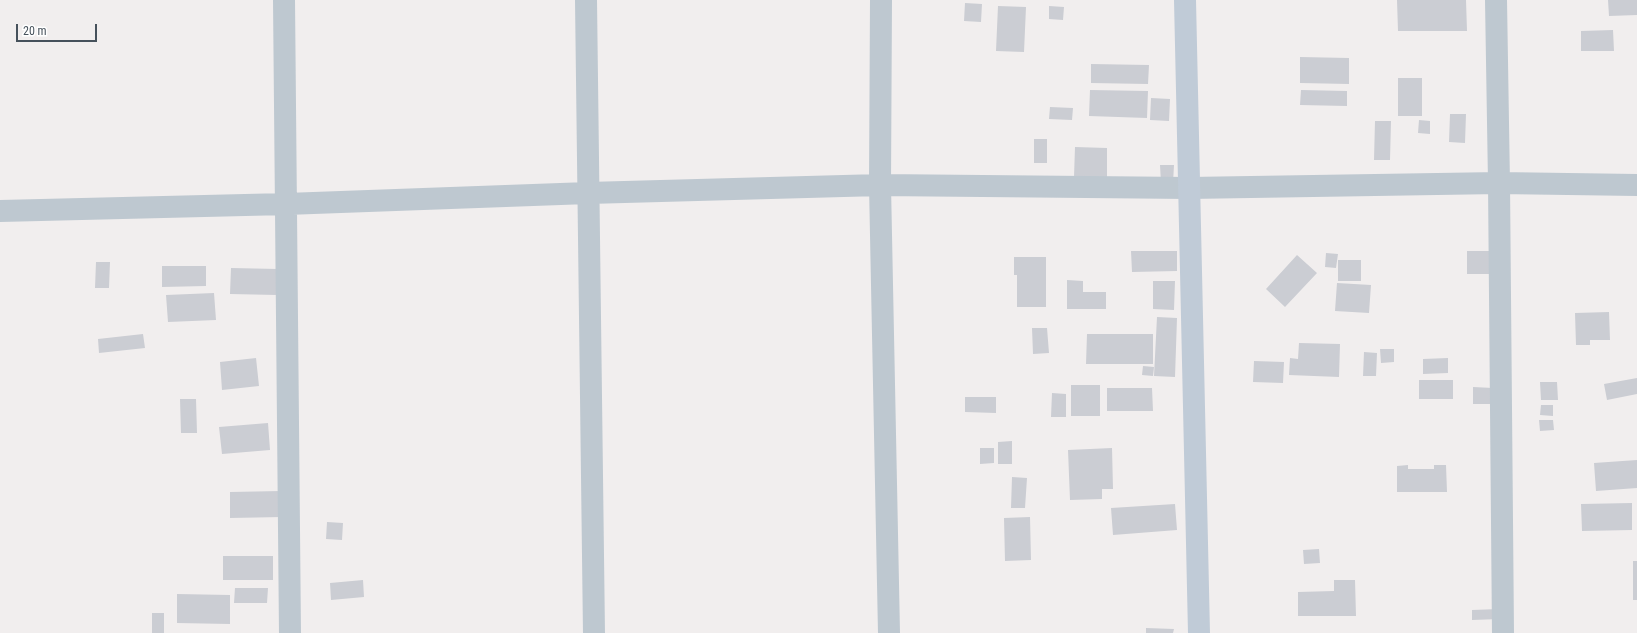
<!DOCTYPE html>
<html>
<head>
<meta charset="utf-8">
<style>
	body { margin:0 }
	#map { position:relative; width:1637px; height:633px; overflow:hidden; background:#f1eeee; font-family:"Roboto Condensed",sans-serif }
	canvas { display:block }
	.scale { position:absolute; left:16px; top:24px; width:81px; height:18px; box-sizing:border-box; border:2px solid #46515b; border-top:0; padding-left:5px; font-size:12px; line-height:14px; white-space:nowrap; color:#46515b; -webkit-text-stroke:3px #fff; paint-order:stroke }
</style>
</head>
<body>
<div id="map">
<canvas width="1637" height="633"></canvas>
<div class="scale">20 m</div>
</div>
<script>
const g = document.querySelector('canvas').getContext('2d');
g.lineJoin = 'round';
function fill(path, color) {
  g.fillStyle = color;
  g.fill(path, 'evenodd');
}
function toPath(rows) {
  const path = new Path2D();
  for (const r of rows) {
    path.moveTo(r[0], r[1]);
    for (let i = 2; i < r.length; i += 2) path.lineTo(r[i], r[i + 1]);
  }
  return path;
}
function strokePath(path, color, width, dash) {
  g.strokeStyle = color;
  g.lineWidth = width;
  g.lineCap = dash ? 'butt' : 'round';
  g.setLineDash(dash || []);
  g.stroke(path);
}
const building = toPath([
	[1397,0,1466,0,1467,31,1398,31],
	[1608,0,1637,0,1637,15,1609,16],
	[965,3,982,4,981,22,964,21],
	[998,6,1026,7,1024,52,996,51],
	[1049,6,1064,7,1063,20,1049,19],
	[1613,30,1614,51,1581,51,1581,31],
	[1300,57,1349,58,1349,84,1300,83],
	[1091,64,1149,65,1148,84,1091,83],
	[1398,78,1422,78,1422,116,1398,116],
	[1090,90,1148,91,1147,118,1089,116],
	[1301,90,1347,91,1347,106,1300,105],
	[1151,98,1170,99,1169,121,1150,120],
	[1050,107,1073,108,1072,120,1049,119],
	[1450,114,1466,114,1465,143,1449,142],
	[1419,120,1430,121,1430,134,1418,133],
	[1375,121,1391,121,1390,160,1374,160],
	[1034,139,1047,139,1047,163,1034,163],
	[1075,147,1107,148,1107,177,1074,177],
	[1160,165,1174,165,1173,183,1161,183],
	[1131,251,1177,251,1177,271,1132,272],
	[1467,251,1497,251,1496,274,1467,274],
	[1326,253,1338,254,1336,268,1325,267],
	[1297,255,1317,273,1285,307,1266,289],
	[1014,257,1046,257,1046,307,1017,307,1017,275,1014,275],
	[1338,260,1361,260,1361,281,1338,281],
	[96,262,110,262,109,288,95,288],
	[162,266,206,266,206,286,162,287],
	[231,268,278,269,277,295,230,294],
	[1067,280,1083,281,1083,292,1106,292,1106,309,1067,309],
	[1153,281,1175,281,1174,310,1153,309],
	[1337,283,1371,285,1369,313,1335,311],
	[214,293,216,320,168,322,166,295],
	[1609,312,1610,340,1590,340,1590,345,1576,345,1575,313],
	[1157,317,1177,318,1175,377,1154,376],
	[1032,328,1047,328,1049,353,1033,354],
	[143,334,145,348,99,353,98,339],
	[1087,334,1153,334,1153,364,1086,364],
	[1299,343,1340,344,1339,377,1289,375,1290,358,1298,359],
	[1380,349,1394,349,1394,362,1381,363],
	[1364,352,1377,353,1376,376,1363,376],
	[256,358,259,386,222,390,220,362],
	[1448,358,1448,373,1423,374,1423,359],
	[1254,361,1284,362,1283,383,1253,382],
	[1143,366,1154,367,1153,376,1142,375],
	[1637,378,1637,394,1607,400,1604,384],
	[1419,380,1453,380,1453,399,1419,399],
	[1540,382,1557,382,1558,400,1541,400],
	[1071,385,1100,385,1100,416,1071,416],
	[1473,387,1493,388,1493,404,1473,404],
	[1107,388,1152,388,1153,411,1107,411],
	[1052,393,1066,394,1066,417,1051,417],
	[965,397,996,397,996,413,965,412],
	[180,399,196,399,197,433,181,433],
	[1541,405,1553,405,1553,416,1540,415],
	[1539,420,1553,420,1554,430,1540,431],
	[268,423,270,450,222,454,219,427],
	[1012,441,1012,464,998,464,998,442],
	[980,448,994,448,994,463,980,464],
	[1112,448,1113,489,1102,489,1102,499,1070,500,1068,450],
	[1637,460,1637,488,1596,491,1594,463],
	[1408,465,1408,469,1434,469,1434,465,1446,465,1447,492,1397,492,1397,466],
	[1012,477,1027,478,1025,508,1011,508],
	[281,491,282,517,230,518,230,492],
	[1632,503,1632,530,1582,531,1581,504],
	[1175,504,1177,530,1113,535,1111,508],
	[1030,517,1031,560,1005,561,1004,518],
	[327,522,343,523,342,540,326,539],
	[1319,549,1320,563,1304,564,1303,550],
	[223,556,273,556,273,580,223,580],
	[1633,561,1637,561,1637,600,1633,600],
	[363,580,364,597,331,600,330,583],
	[1334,580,1355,580,1356,616,1298,616,1298,592,1334,591],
	[235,588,268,588,267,603,234,603],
	[177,594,230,595,230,624,177,623],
	[1499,609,1500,619,1472,620,1472,610],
	[152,613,164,613,164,633,152,633],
	[1146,628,1174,629,1173,633,1146,633]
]);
const street = toPath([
	[284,0,290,633],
	[586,0,594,633],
	[881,0,880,185,889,633],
	[1496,0,1499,183,1503,633],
	[0,211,286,204,588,193,880,185,1189,188,1499,183,1637,185]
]);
const secondary = toPath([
	[1185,0,1199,633]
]);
fill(building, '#cbcdd3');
strokePath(street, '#bec8d0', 22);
strokePath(secondary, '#c0cbd7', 22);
</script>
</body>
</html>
